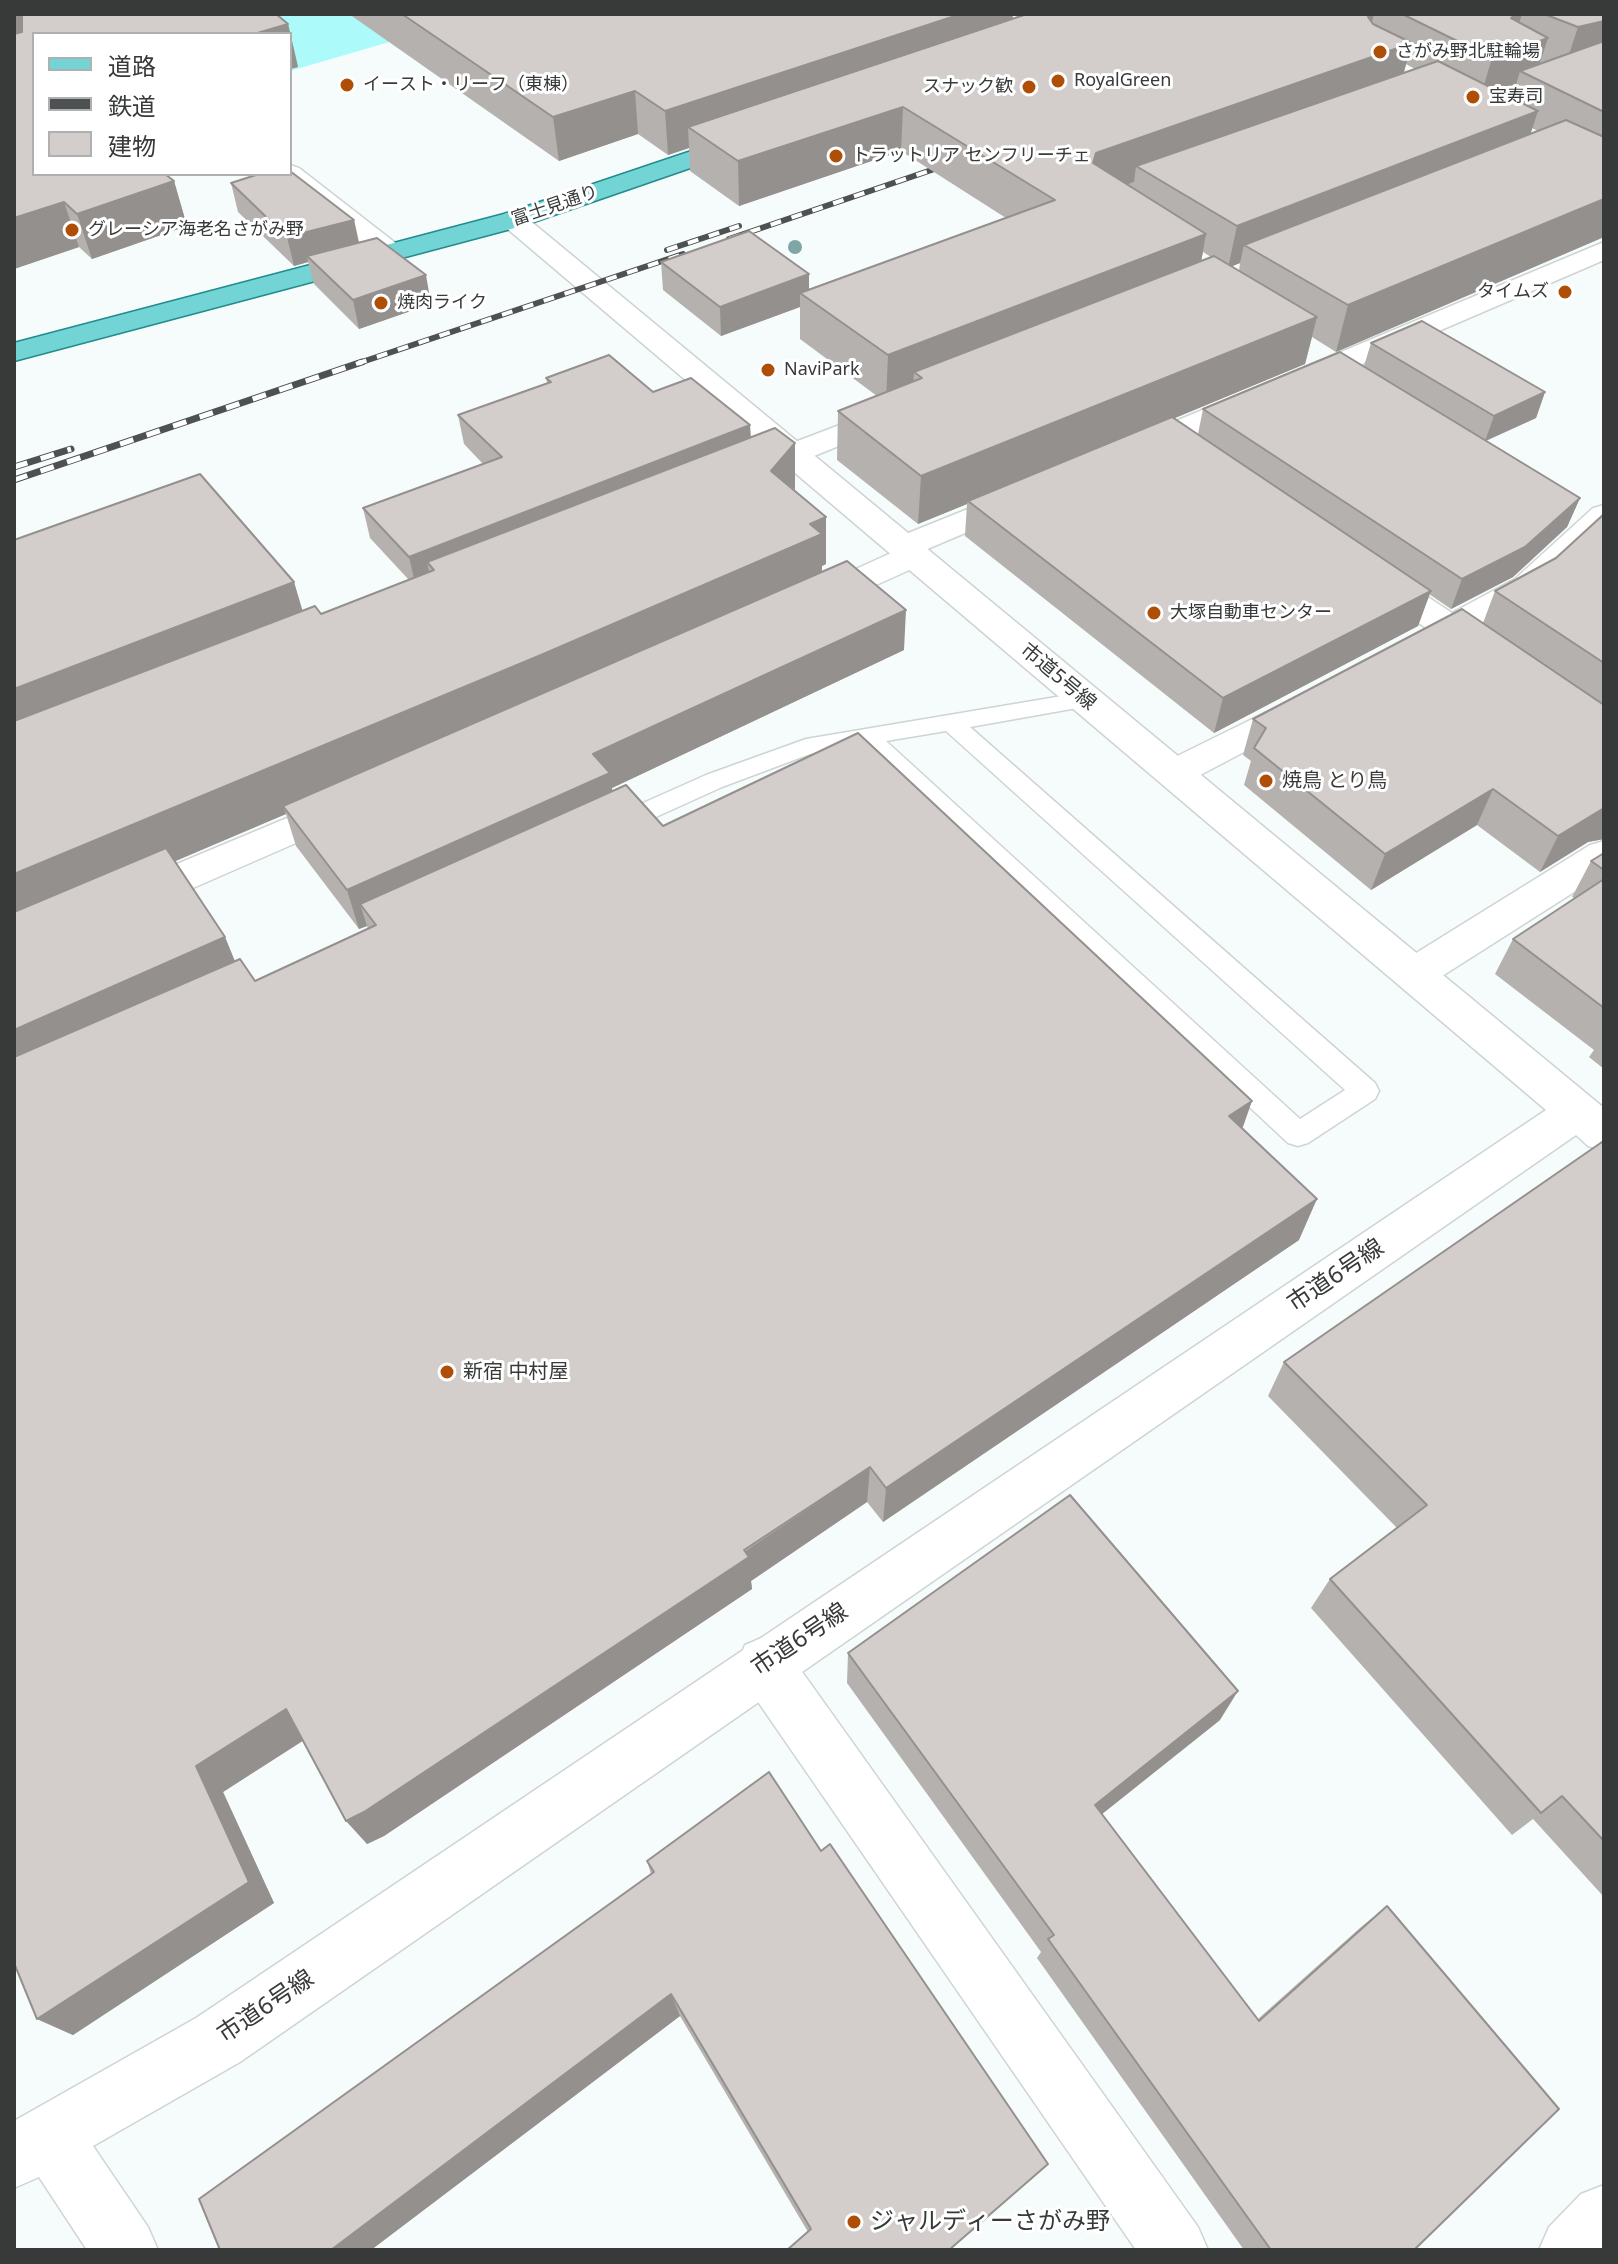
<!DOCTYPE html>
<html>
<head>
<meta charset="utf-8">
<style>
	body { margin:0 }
	#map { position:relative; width:1618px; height:2264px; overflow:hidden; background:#f6fcfc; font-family:"Noto Sans","Noto Sans JP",sans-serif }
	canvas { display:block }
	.frame { position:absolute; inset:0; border:16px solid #383a3a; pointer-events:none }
	.legend { position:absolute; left:32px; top:32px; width:260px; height:144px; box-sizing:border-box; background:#fff; border:2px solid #afb0b0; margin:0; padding:10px 14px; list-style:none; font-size:24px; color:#383a3a }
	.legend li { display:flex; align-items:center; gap:16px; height:40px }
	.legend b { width:40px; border:2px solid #afb0b0 }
</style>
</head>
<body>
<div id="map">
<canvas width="1618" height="2264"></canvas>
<div class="frame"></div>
<ul class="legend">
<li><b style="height:10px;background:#73d4d5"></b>道路</li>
<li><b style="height:10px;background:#4e5151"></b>鉄道</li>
<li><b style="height:22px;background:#d3cecb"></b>建物</li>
</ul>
</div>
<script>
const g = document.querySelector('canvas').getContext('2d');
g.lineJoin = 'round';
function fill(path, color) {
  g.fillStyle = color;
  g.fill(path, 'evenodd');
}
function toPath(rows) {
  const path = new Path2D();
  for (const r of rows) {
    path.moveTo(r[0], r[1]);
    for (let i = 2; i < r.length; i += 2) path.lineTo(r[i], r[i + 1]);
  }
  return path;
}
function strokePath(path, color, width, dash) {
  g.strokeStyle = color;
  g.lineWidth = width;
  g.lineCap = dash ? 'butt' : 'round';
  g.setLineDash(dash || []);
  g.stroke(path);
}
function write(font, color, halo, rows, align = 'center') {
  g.font = font + ' "Noto Sans","Noto Sans JP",sans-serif';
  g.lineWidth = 6;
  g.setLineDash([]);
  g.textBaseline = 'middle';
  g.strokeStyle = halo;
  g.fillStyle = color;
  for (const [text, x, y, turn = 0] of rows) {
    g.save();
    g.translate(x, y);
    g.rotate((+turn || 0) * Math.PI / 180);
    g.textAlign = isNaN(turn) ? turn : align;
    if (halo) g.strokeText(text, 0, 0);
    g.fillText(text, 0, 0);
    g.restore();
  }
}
const green = toPath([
	[242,14,485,14,290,71,290,34,169,34]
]);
const service = toPath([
	[1086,692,1097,700,1094,705,970,727,1375,1083,1379,1091,1375,1099,1308,1143,1298,1146,1288,1143,862,745,810,754,722,787,623,832,614,835,605,832,602,826,605,820,706,775,806,739,1086,692],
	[946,731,1345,1090,1300,1119,886,741,946,731]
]);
const minor = toPath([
	[290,165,299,168,402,248,406,254,402,260,382,260,281,178,278,174,290,174,290,165],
	[1604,242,1604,260,1143,458,1121,458,1116,451,1121,444,1604,242],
	[892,405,903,408,907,414,903,420,762,477,751,479,740,477,735,470,740,463,892,405],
	[1020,488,1031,491,1036,498,1031,505,925,550,930,556,925,563,825,608,813,612,801,608,796,601,801,594,891,553,887,547,891,540,1020,488],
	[1604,505,1604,533,1539,593,1475,629,1499,645,1504,653,1499,661,1487,664,1475,661,1449,644,1428,652,1416,649,1411,641,1426,628,1363,584,1358,577,1363,570,1375,567,1387,570,1452,613,1515,579,1593,508,1604,505],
	[1303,694,1316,698,1321,706,1316,714,1187,782,1174,786,1161,782,1155,773,1161,764,1303,694],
	[347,793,360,797,366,806,360,815,145,909,131,913,117,909,111,899,117,889,347,793],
	[1604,841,1604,873,1428,985,1414,989,1400,985,1393,974,1400,963,1590,845,1604,841],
	[764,1637,783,1645,1198,2227,1208,2250,1136,2250,745,1683,737,1664,745,1645,764,1637]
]);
const tertiary = toPath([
	[513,212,522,214,1604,1108,1604,1151,1588,1146,1576,1135,240,2062,93,2146,148,2227,158,2250,87,2250,39,2177,14,2188,14,2121,196,2018,1546,1110,504,226,500,220,504,214,513,212],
	[1604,2185,1604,2250,1539,2250,1549,2227,1581,2194,1604,2185]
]);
const primary = toPath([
	[745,133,758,141,754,146,522,226,14,361,14,343,504,214,745,133]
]);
const railFar1 = toPath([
	[729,239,952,163],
	[667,250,739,226],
	[356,364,683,254]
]);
const rail = toPath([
	[14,467,71,449],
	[14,480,362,362]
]);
const trees = [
	[795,247]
];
const wall = toPath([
	[14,14,288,24,298,67,290,69,290,34,34,34,34,174,174,181,187,226,92,259,79,247,14,269],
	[349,14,1013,14,1012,19,1018,17,1013,14,1604,14,1604,237,1336,352,1312,337,1305,364,1175,418,1198,434,1203,409,1364,366,1371,343,1545,392,1536,418,1486,441,1580,498,1567,527,1513,577,1451,609,1429,594,1418,626,1214,733,965,536,967,504,918,524,837,460,838,411,877,396,800,339,800,307,721,336,663,290,661,262,809,289,1006,218,901,151,739,206,690,171,689,148,668,155,638,134,559,161],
	[1406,64,1415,69,1404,72],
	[1515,88,1512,98,1502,93],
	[1532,128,1538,131,1530,134],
	[1203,252,1211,257,1201,261],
	[1240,263,1239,271,1232,266],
	[231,183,354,220,359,242,431,304,359,329,314,284,308,262,294,266,238,212],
	[546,378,653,392,750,425,751,437,795,491,826,517,826,564,822,566,822,572,904,650,612,788,612,792,663,826,1243,1129,1299,1240,883,1522,867,1502,751,1581,752,1589,384,1836,367,1844,303,1740,223,1792,274,1903,73,2035,37,2019,14,540,294,582,302,611,321,614,409,580,370,538,363,508,483,464,464,444,458,415,547,383],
	[286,814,296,846,359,929,367,926,368,929,255,981,235,961,225,937,174,861],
	[1604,514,1604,839,1588,842,1540,872,1477,825,1371,890,1244,785,1251,761,1243,755,1253,719,1483,623,1495,591,1556,558],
	[1604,853,1604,1069,1589,1057,1594,1050,1495,974,1513,939,1575,898,1572,897,1591,861],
	[1604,1144,1604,1897,1533,1819,1512,1835,1311,1608,1330,1579,1397,1528,1268,1396,1284,1362],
	[848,1653,1220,1720,1102,1814,1258,2019,1361,1927,1387,1906,1414,2250,1244,2250,1037,1958,1041,1952,847,1683],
	[647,1861,949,2250,808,2232,680,2016,371,2250,220,2250,651,1874]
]);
const shadedWall = toPath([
	[22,14,34,51,14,62,14,16],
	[961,14,1013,14,1011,39,688,127,689,148,668,155,665,111],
	[1371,14,1374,14,1365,52,1368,17],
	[1516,14,1522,14,1511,49,1548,38,1535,78,1520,71,1515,88,1479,102,1492,58,1511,18],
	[1604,21,1604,60,1564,70,1578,27],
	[288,24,298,67,290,69,290,34,254,34],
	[1412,43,1400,86,1136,166,1134,182,1090,197,1093,163,1096,153],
	[635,91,638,134,559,161,553,117],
	[903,107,901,151,739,206,738,161],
	[1538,111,1525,151,1244,245,1240,263,1228,268,1237,226],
	[174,181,187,226,92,259,77,214],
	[1604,199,1604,237,1336,352,1348,305],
	[64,202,79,247,14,269,14,218],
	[354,220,360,249,307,256,308,262,294,266,287,237],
	[1206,234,1198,279,914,372,913,391,886,402,888,355],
	[809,274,809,299,800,293,800,307,721,336,720,307],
	[426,275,431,304,359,329,353,300],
	[1317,317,1305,364,970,503,968,501,967,504,918,524,921,476],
	[1545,392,1536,418,1485,441,1494,416],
	[750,425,751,455,427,562,431,581,416,587,409,557],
	[795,443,795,490,771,471],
	[1580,498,1567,527,1513,577,1451,609,1462,579],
	[826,517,826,564,822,566,821,581,283,806,286,814,14,930,14,874],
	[294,582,308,629,14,745,14,689],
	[1431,591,1418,626,1214,733,1223,698],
	[906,610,904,650,612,788,615,813,360,904,367,926,359,929,347,890,593,754],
	[1493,789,1477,825,1371,890,1385,854],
	[1604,808,1604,839,1588,842,1540,872,1558,836],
	[225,937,243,982,14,1086,14,1030],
	[1252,1101,1237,1144,1229,1116],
	[1317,1199,1299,1240,883,1522,886,1488],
	[870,1467,867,1502,751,1581,752,1589,384,1836,367,1844,346,1821],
	[1238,1691,1220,1720,1082,1830,1095,1805],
	[286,1709,309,1737,223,1792,274,1903,73,2035,37,2019,196,1766],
	[671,1994,680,2016,371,2250,331,2250]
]);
const building = toPath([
	[22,14,276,14,288,24,254,34,34,34,34,174,165,174,174,181,77,214,64,202,14,218,14,34,22,32,22,14],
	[402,14,961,14,665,111,635,91,553,117,402,14],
	[1027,14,1371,14,1368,17,1373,24,1412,43,1096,153,1093,163,1206,234,888,355,800,293,1055,200,903,107,738,161,688,127,1027,14],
	[1402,14,1516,14,1511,18,1548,38,1492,58,1402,14],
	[1544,14,1604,14,1604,21,1578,27,1544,14],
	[1604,41,1604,112,1520,71,1604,41],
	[1438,61,1538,111,1237,226,1136,166,1438,61],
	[1566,120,1604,137,1604,199,1348,305,1244,245,1566,120],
	[290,171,354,220,287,237,231,183,259,174,290,174,290,171],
	[749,231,809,274,720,307,661,262,749,231],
	[377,238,426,275,353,300,307,256,377,238],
	[1214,256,1317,317,921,476,838,411,922,378,914,372,1214,256],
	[1422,321,1545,392,1494,416,1371,343,1422,321],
	[1340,352,1580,498,1525,547,1462,579,1203,409,1340,352],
	[609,355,653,392,691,378,750,425,409,557,363,508,502,457,458,415,551,382,546,378,609,355],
	[1172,417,1431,591,1223,698,968,501,1172,417],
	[775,428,795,443,771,471,826,517,810,524,822,534,541,655,14,874,14,721,315,606,321,614,434,570,427,562,775,428],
	[200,474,294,582,14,689,14,540,200,474],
	[1604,514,1604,663,1495,591,1556,558,1604,514],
	[847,561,906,610,593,754,610,773,347,890,283,806,847,561],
	[1462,609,1604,705,1604,808,1558,836,1493,789,1385,854,1254,748,1266,728,1253,719,1462,609],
	[858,733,1252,1101,1229,1116,1317,1199,886,1488,870,1467,744,1550,749,1557,364,1812,346,1821,286,1709,196,1766,249,1882,37,2019,14,1963,14,1057,240,959,255,981,376,925,360,904,626,785,663,826,858,733],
	[166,848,225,937,14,1030,14,912,166,848],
	[1604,853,1604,870,1591,861,1604,853],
	[1604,879,1604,1008,1513,939,1604,879],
	[1602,1142,1604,1144,1604,1841,1562,1796,1541,1813,1330,1579,1427,1505,1284,1362,1602,1142],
	[1070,1495,1238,1691,1095,1805,1259,2021,1387,1906,1559,2109,1414,2250,1271,2250,1048,1939,1054,1935,848,1653,1070,1495],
	[769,1772,821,1851,830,1844,1048,2164,949,2250,787,2250,811,2229,671,1994,331,2250,220,2250,199,2199,654,1872,647,1861,769,1772]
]);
const markers = [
	[1380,52,8,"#ae4e07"],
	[1058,81,8,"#ae4e07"],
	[347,85,8,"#ae4e07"],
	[1029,87,8,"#ae4e07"],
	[1473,97,8,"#ae4e07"],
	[836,156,8,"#ae4e07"],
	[72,230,8,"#ae4e07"],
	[1565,292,8,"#ae4e07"],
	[381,303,8,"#ae4e07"],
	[768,370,8,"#ae4e07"],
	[1154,613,8,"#ae4e07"],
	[1266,781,8,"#ae4e07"],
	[447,1372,8,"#ae4e07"],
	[854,2222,8,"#ae4e07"]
];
const farPoinames = [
	["さがみ野北駐輪場",1396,52],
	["RoyalGreen",1074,81],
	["イースト・リーフ（東棟）",363,85],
	["スナック歓",1013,87,"right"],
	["宝寿司",1489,97],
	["トラットリア センフリーチェ",852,156],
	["グレーシア海老名さがみ野",88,230],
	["タイムズ",1549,292,"right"],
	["焼肉ライク",397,303],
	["NaviPark",784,370],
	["大塚自動車センター",1170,613]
];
const farStreetnames = [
	["富士見通り",555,206,-19]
];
const streetNames = [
	["市道5号線",1058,677,40]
];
const poiNames = [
	["焼鳥 とり鳥",1282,781],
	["新宿 中村屋",463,1372]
];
const nearStreetnames = [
	["市道6号線",1336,1276,-34],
	["市道6号線",800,1640,-34],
	["市道6号線",266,2007,-34]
];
const nearPoinames = [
	["ジャルディーさがみ野",870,2222]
];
fill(green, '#adfafb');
strokePath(service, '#ced4d4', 3);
strokePath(minor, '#ced4d4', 3);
strokePath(tertiary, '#ced4d4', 3);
strokePath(primary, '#218b8d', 3);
fill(service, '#fff');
fill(minor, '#fff');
fill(tertiary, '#fff');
fill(primary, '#73d4d5');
strokePath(railFar1, '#4e5151', 6);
strokePath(rail, '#4e5151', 7);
strokePath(railFar1, '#fff', 4, [11]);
strokePath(rail, '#fff', 5, [14]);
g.fillStyle = '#7fa5a5';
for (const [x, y] of trees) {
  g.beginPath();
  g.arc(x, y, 7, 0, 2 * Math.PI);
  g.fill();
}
fill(wall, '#b5b1af');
fill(shadedWall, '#94908e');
fill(building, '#d3cecb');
strokePath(building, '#94908e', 2);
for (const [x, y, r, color] of markers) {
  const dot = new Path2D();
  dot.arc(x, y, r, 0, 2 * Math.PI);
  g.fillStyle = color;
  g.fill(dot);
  strokePath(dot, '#fff', 3);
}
write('18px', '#383a3a', '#fff', farPoinames, 'left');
write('18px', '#383a3a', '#fff', farStreetnames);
write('20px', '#383a3a', '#fff', streetNames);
write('20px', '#383a3a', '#fff', poiNames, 'left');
write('24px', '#383a3a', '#fff', nearStreetnames);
write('24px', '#383a3a', '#fff', nearPoinames, 'left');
</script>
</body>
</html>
